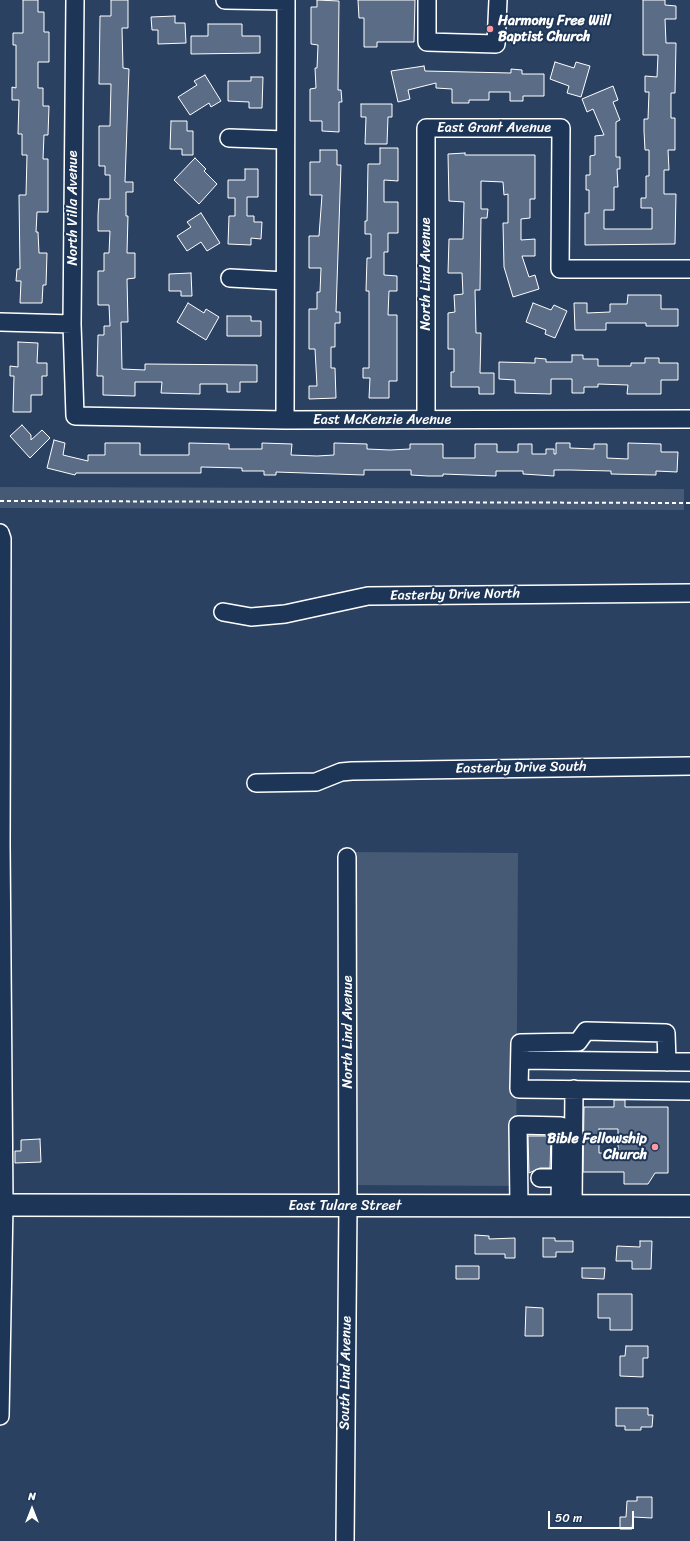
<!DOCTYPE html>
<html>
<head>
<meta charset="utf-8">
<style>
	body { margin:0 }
	#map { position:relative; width:690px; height:1541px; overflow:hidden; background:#2a4161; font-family:Sriracha,sans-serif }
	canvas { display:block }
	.north { position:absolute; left:12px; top:1489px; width:40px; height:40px; -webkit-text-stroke:3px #1d3557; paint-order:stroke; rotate:0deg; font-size:11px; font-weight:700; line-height:16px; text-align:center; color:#fff }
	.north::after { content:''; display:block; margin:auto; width:14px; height:18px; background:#fff; clip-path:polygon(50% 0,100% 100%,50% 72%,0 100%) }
	.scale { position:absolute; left:548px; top:1511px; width:86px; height:18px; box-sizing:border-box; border:2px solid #fff; border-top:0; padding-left:5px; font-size:12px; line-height:14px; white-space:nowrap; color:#fff; -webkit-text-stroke:3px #1d3557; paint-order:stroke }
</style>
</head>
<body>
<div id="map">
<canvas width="690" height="1541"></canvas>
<div class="north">N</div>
<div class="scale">50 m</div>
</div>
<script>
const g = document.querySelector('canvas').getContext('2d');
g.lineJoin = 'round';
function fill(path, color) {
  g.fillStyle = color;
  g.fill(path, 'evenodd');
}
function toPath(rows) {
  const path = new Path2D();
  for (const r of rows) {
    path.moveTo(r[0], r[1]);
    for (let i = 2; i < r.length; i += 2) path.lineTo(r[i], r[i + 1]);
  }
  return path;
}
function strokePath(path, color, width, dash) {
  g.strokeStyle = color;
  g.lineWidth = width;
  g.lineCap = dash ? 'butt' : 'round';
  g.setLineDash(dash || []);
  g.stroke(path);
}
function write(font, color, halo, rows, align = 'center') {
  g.font = font + ' Sriracha,sans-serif';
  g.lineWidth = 4;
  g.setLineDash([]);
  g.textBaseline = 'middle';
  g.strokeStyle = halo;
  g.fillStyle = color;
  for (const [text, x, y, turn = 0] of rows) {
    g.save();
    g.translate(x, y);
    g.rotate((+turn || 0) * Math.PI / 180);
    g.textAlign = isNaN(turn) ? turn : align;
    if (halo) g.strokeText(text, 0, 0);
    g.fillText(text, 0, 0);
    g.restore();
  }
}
const green = toPath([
	[0,487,684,489,684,510,0,508],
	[350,852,518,853,516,1186,348,1185]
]);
const building = toPath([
	[23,0,38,0,38,12,44,12,44,32,49,32,49,62,38,62,38,88,43,88,43,106,49,106,48,135,44,135,43,159,48,159,48,212,37,212,36,232,38,232,39,253,47,253,46,285,43,285,42,303,20,303,21,281,16,281,17,269,20,269,19,195,26,195,27,155,22,155,22,134,18,134,19,100,12,100,12,87,16,88,16,45,13,45,13,33,23,33,23,0],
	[111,0,128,0,128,28,122,28,123,68,129,69,125,182,133,182,133,192,126,192,126,216,128,216,127,253,135,253,135,278,127,279,128,322,121,322,122,369,145,370,145,364,257,365,257,382,240,382,240,392,227,392,227,384,200,384,200,394,161,393,162,382,135,382,135,396,103,395,103,376,97,376,98,335,104,335,104,326,110,326,109,305,98,305,98,271,104,271,104,253,109,253,110,231,98,231,98,215,99,199,110,199,110,175,105,175,105,166,99,166,99,126,110,126,111,84,99,84,100,16,111,16,111,0],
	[317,0,339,1,338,90,341,90,342,102,339,102,339,132,322,131,322,121,310,121,310,89,316,88,315,68,317,68,318,45,311,44,311,7,317,7,317,0],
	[358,0,415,0,414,42,377,42,377,47,364,47,364,18,359,18,358,0],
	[643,0,665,0,665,5,676,6,676,19,665,19,666,43,676,43,675,93,671,93,671,118,675,118,675,150,668,150,669,170,664,170,664,194,676,194,675,244,585,245,585,213,589,213,589,190,586,190,586,175,590,175,590,156,595,155,595,136,604,135,593,109,587,112,582,99,613,86,618,100,613,102,620,120,616,122,616,157,620,157,620,169,617,169,618,187,614,187,614,210,604,210,604,229,652,229,652,208,641,208,641,198,646,198,646,176,649,176,649,150,645,150,644,131,644,119,648,119,649,92,645,92,645,76,657,77,658,55,643,55,643,0],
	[175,16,175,23,185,23,186,43,158,44,158,30,152,30,151,17,175,16],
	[208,24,242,24,242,36,260,36,260,53,191,54,191,36,208,36,208,24],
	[555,62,574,68,576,62,590,66,581,97,567,93,569,86,550,79,555,62],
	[424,66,425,71,511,73,511,69,522,70,522,74,544,74,544,96,523,96,523,101,510,101,510,92,489,92,489,100,469,100,469,103,452,103,452,89,436,88,436,83,408,90,410,99,398,102,391,71,424,66],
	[205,75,221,101,211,107,209,103,190,115,178,97,197,85,194,81,205,75],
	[251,77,263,77,262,108,249,108,249,102,228,101,228,81,251,81,251,77],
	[361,104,392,104,392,117,388,117,387,144,365,144,366,117,361,117,361,104],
	[171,121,187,121,187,131,193,131,193,155,182,155,182,149,170,149,171,121],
	[380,148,398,148,398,181,384,180,384,202,398,202,398,233,388,233,388,252,384,252,384,275,397,276,397,291,389,291,388,315,397,315,397,381,389,381,389,398,369,398,370,378,363,378,363,368,369,368,369,291,366,291,367,258,371,258,371,234,365,234,365,221,367,221,368,164,380,164,380,148],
	[320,150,337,150,337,165,341,165,336,312,340,312,340,323,335,323,335,347,331,347,331,368,335,368,336,398,309,399,309,386,317,386,315,349,309,349,309,309,317,309,317,292,320,292,321,268,309,268,309,236,319,236,322,195,310,195,310,162,320,162,320,150],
	[465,153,465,155,535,155,535,199,530,199,530,218,521,219,521,240,535,239,535,256,522,256,529,277,535,275,539,289,513,297,504,267,503,223,508,223,508,194,504,195,503,182,481,181,481,209,488,209,487,218,481,218,480,290,475,290,476,333,481,333,480,373,494,373,494,394,479,394,479,387,451,387,451,372,454,372,454,349,448,349,448,313,455,312,454,295,463,294,462,273,448,273,449,239,463,239,464,202,449,201,448,154,465,153],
	[195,158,206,169,204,171,217,184,199,204,174,180,195,158],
	[245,169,258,169,258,197,247,197,247,216,254,216,254,222,262,222,261,239,251,238,251,245,228,244,229,216,235,216,235,198,228,198,228,180,245,180,245,169],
	[201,213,220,243,207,251,201,242,187,251,177,236,191,227,187,222,201,213],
	[191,273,192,296,181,296,181,291,169,291,169,274,191,273],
	[628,295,661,295,661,309,678,309,678,326,646,326,646,323,606,323,606,330,575,330,574,303,587,303,587,313,610,312,610,304,627,304,628,295],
	[188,303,204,313,206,309,219,317,206,340,177,322,188,303],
	[533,303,551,310,554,305,567,311,555,338,545,334,546,330,526,322,533,303],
	[227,316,251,316,251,321,261,321,261,336,227,336,227,316],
	[18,342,38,343,37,363,47,363,47,376,42,376,42,395,31,395,31,412,13,412,14,376,10,376,10,366,18,367,18,342],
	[572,355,583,355,583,359,598,359,598,366,631,366,631,363,645,363,645,358,659,358,659,363,678,363,678,380,661,380,661,394,627,394,628,385,598,384,598,387,584,387,584,393,572,393,572,379,551,379,551,394,515,393,515,380,499,379,499,362,535,363,535,358,546,359,546,362,572,362,572,355],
	[22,425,31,435,31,440,42,430,50,438,30,458,10,436,22,425],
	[54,440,65,443,63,455,88,461,88,455,105,455,105,443,140,443,140,455,189,455,189,443,229,444,229,449,262,449,262,443,292,444,291,455,317,456,334,455,334,443,367,444,367,449,390,450,410,449,410,444,443,444,443,458,475,458,475,444,497,444,497,452,518,452,518,444,532,444,532,454,546,454,546,449,554,449,554,454,556,454,556,443,570,443,570,448,594,449,594,444,607,444,607,458,628,459,628,443,661,444,661,452,678,452,677,472,656,471,656,475,611,474,611,471,570,470,554,470,554,476,523,474,523,471,496,471,496,476,443,474,443,476,428,476,411,475,411,470,364,470,364,475,276,472,276,475,264,475,264,471,242,471,242,468,201,467,201,473,76,473,75,475,47,468,54,440],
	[614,1100,625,1100,625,1107,668,1107,668,1173,655,1173,648,1184,624,1184,624,1172,583,1172,584,1107,614,1107,614,1100],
	[599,1129,618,1129,618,1153,599,1153,599,1129],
	[528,1136,551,1136,550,1168,540,1168,529,1173,528,1136],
	[40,1139,41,1162,15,1163,15,1151,21,1151,21,1140,40,1139],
	[475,1235,489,1236,489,1239,515,1238,515,1258,505,1258,505,1254,475,1254,475,1235],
	[543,1238,555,1238,555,1241,573,1241,573,1252,556,1252,556,1257,543,1257,543,1238],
	[640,1241,652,1241,651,1269,632,1269,632,1261,616,1261,617,1246,640,1247,640,1241],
	[456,1266,479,1266,479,1279,456,1279,456,1266],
	[582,1268,605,1268,604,1279,582,1278,582,1268],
	[598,1294,632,1294,632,1330,610,1330,610,1318,598,1318,598,1294],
	[526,1307,543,1308,543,1336,525,1336,526,1307],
	[626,1346,648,1346,648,1358,643,1358,643,1377,620,1376,620,1356,625,1356,626,1346],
	[616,1408,648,1408,648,1415,653,1415,652,1427,641,1427,641,1430,625,1430,625,1426,616,1426,616,1408],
	[637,1497,652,1497,652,1518,633,1517,632,1529,620,1529,620,1517,626,1517,627,1501,637,1501,637,1497]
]);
const path = toPath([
	[0,501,690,503]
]);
const minor = toPath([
	[75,0,72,324,75,416,285,420,690,419],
	[225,0,286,1],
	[427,0,427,42,496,44,498,0],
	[229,138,285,140],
	[230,278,285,281],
	[0,322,72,324],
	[285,420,286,0],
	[426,420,426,128,561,128,560,269,690,269],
	[0,533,2,539,1,844,4,1205,0,1416],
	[223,612,251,617,285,614,368,596,690,593],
	[256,783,316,782,341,772,352,771,690,766],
	[520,1060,690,1062],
	[667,1062,666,1033,586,1031,578,1042,520,1043,519,1089,690,1091],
	[540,1178,561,1178],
	[519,1206,518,1125,561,1126,560,1206],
	[573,1206,574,1089],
	[345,1541,348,1206,347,857]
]);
const major = toPath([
	[0,1205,690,1206]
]);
const markers = [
	[490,29,4,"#ff9aa2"],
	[655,1147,4,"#ff9aa2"]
];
const poiNames = [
	["Harmony Free Will",498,21],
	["Baptist Church",498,37],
	["Bible Fellowship",647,1139,"right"],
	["Church",647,1155,"right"]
];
const streetNames = [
	["East Grant Avenue",494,128],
	["North Villa Avenue",73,208,-90],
	["North Lind Avenue",426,274,-90],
	["East McKenzie Avenue",382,420],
	["Easterby Drive North",455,595,-1],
	["Easterby Drive South",521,768,-1],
	["North Lind Avenue",348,1032,-90],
	["East Tulare Street",345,1206],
	["South Lind Avenue",346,1373,-89]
];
fill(green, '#465975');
fill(building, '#5b6c86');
strokePath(building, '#fff', 1);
strokePath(minor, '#fff', 20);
strokePath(major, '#fff', 24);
strokePath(path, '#fff', 2, [4, 3]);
strokePath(minor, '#1d3557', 17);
strokePath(major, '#1d3557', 21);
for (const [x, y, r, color] of markers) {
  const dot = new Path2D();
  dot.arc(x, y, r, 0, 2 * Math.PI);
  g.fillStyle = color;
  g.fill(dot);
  strokePath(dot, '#1d3557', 1.5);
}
write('bold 14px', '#fff', '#1d3557', poiNames, 'left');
write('14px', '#fff', '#1d3557', streetNames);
</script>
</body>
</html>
